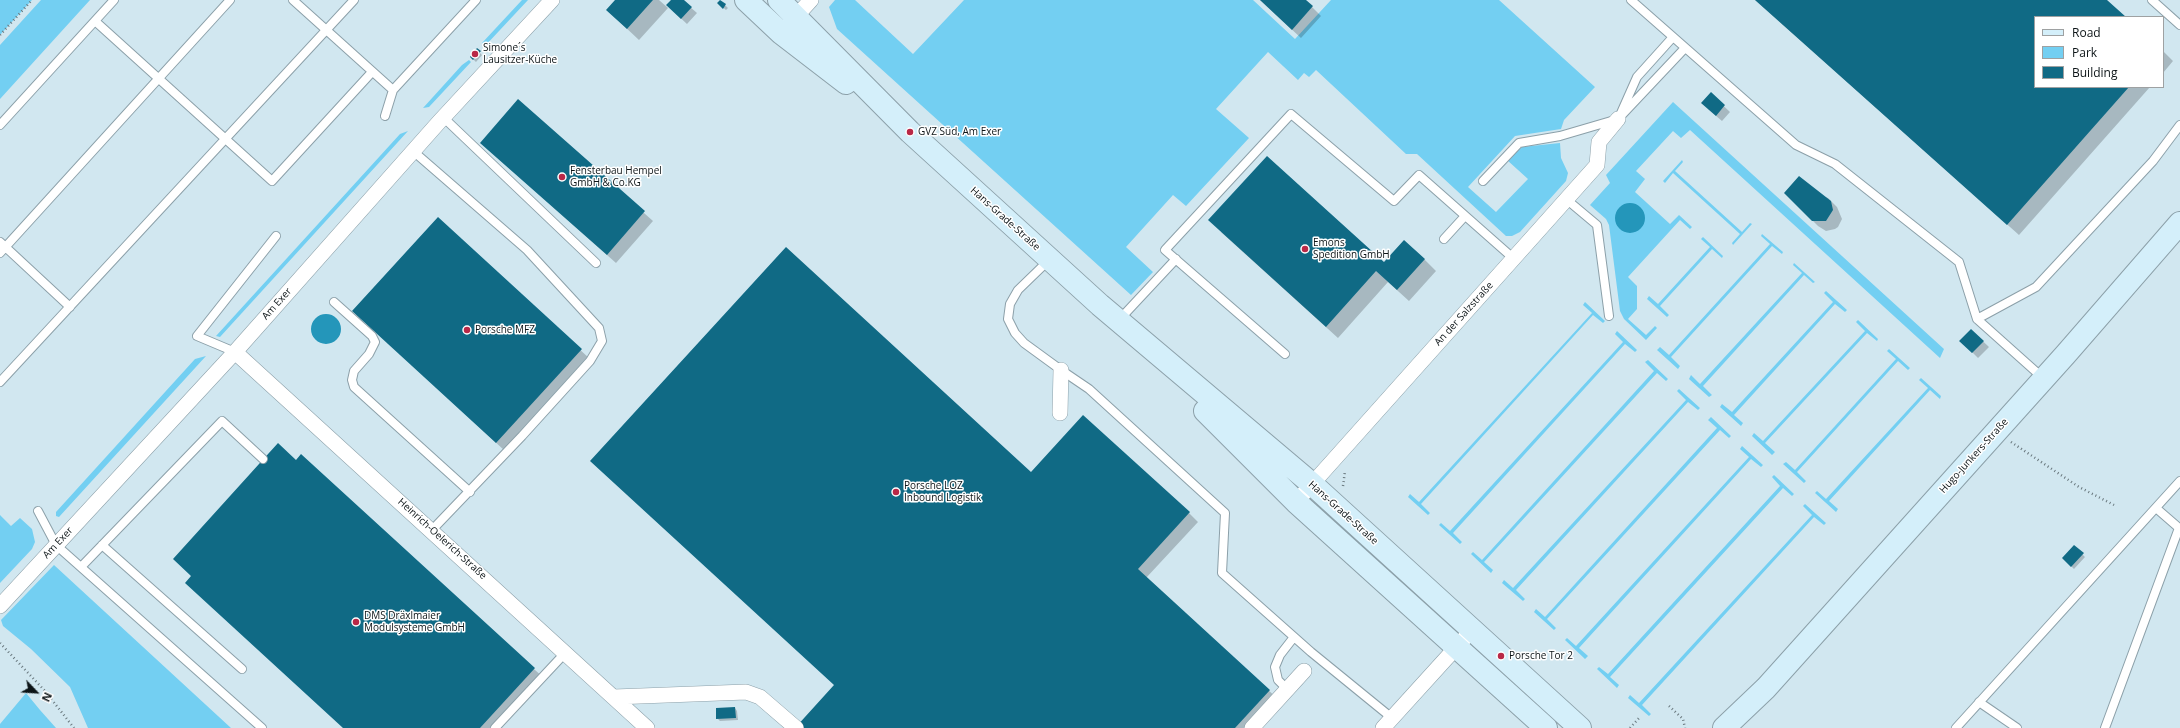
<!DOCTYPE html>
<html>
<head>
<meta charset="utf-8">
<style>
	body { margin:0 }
	#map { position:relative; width:2180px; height:728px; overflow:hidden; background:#d1e7f0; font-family:"Open Sans",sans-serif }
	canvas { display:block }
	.legend { position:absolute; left:2034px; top:16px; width:130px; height:72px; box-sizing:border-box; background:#fff; border:1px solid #9ea1a2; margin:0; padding:5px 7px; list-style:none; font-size:12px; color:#0c1417 }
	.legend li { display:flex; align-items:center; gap:8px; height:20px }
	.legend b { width:20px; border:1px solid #9ea1a2 }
	.north { position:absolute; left:16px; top:672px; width:40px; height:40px; -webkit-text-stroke:3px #fff; paint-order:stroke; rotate:115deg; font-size:11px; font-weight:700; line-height:16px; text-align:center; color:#0c1417 }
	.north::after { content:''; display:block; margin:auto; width:14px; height:18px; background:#0c1417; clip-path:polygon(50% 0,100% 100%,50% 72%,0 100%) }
</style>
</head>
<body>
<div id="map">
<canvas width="2180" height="728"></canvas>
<ul class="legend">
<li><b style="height:5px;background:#d4effa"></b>Road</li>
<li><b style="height:11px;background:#73cff2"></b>Park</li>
<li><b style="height:11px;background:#106a85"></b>Building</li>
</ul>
<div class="north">N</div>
</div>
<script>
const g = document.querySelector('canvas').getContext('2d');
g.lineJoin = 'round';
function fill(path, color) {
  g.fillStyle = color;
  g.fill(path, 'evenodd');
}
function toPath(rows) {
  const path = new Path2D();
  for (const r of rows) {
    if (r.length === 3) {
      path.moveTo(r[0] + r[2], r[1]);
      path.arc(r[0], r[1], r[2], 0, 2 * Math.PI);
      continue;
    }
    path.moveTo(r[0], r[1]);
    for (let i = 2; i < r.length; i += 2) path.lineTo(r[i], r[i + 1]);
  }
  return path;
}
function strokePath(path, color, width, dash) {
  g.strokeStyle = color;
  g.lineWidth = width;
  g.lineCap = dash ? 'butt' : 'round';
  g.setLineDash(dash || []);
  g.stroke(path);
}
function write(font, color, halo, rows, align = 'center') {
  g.font = font + ' "Open Sans",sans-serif';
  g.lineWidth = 3;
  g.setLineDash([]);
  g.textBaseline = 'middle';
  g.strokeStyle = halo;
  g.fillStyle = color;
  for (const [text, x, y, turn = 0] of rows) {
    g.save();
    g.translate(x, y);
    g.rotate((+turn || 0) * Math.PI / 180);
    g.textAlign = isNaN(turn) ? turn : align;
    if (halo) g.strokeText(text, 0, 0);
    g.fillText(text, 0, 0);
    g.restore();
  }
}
const green = toPath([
	[0,0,32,0,0,35],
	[41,0,90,0,0,99,0,45],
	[522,0,528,0,485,46,482,43],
	[835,0,855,0,913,54,964,0,1253,0,1295,39,1331,0,1499,0,1595,87,1564,120,1561,129,1515,136,1468,187,1496,212,1528,179,1507,160,1522,147,1560,143,1561,158,1568,173,1566,181,1520,232,1512,236,1506,236,1417,154,1406,154,1316,70,1309,77,1304,73,1298,80,1268,52,1216,109,1249,138,1186,206,1173,195,1126,247,1153,272,1131,295,837,29,829,7],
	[469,60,471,62,429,107,423,108,462,65],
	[1673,102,1944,349,1940,358,1690,130,1681,138,1673,131,1636,171,1645,179,1635,192,1670,224,1679,215,1692,227,1690,229,1680,220,1628,277,1637,286,1637,309,1628,319,1646,335,1655,326,1657,328,1646,340,1624,319,1620,311,1609,225,1606,219,1590,205,1610,183,1606,175],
	[408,131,220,337,216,336,400,134],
	[1682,160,1683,162,1675,171,1742,232,1750,223,1752,224,1733,245,1732,243,1740,234,1673,173,1665,183,1663,181],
	[1762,234,1783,252,1782,254,1772,246,1671,357,1680,366,1678,369,1657,350,1660,347,1669,355,1770,244,1761,236],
	[1703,237,1723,256,1722,258,1712,249,1660,306,1669,315,1667,317,1647,299,1649,296,1658,304,1710,247,1701,239],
	[1794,263,1815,282,1813,283,1804,275,1703,386,1712,395,1709,397,1689,379,1691,375,1700,384,1802,273,1793,265],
	[1826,291,1847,310,1845,312,1835,304,1734,415,1743,423,1741,426,1720,407,1722,404,1732,412,1833,302,1824,293],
	[1585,302,1605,321,1603,323,1593,315,1421,504,1430,513,1428,515,1408,497,1410,494,1419,502,1592,313,1583,305],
	[1858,320,1878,339,1877,341,1867,333,1765,443,1775,452,1772,455,1752,436,1754,433,1763,441,1865,331,1856,322],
	[1617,331,1637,350,1635,352,1625,344,1453,533,1462,542,1460,544,1439,525,1441,523,1450,531,1623,342,1615,334],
	[1889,349,1910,368,1908,370,1898,361,1797,472,1806,481,1804,483,1783,464,1786,462,1795,470,1896,359,1887,351],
	[206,356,59,517,56,516,56,512,195,359],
	[1648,360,1668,379,1666,381,1657,373,1484,562,1493,570,1491,573,1471,554,1473,552,1482,560,1654,371,1645,362],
	[1921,378,1941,396,1940,399,1930,390,1829,501,1838,509,1836,512,1815,493,1817,491,1826,499,1928,388,1919,380],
	[1679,389,1700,408,1698,410,1688,402,1516,590,1525,599,1523,601,1502,583,1504,580,1513,588,1686,400,1677,391],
	[1711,417,1731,436,1729,438,1720,430,1547,619,1556,628,1554,630,1534,612,1536,609,1545,617,1717,428,1708,420],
	[1742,446,1763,465,1761,467,1751,459,1579,648,1588,656,1585,659,1565,640,1567,638,1576,646,1749,457,1740,449],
	[1774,475,1794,494,1792,496,1783,488,1610,677,1619,685,1617,688,1597,669,1599,667,1608,674,1780,486,1772,477],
	[1805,504,1826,523,1824,525,1814,517,1642,705,1651,714,1649,716,1628,698,1630,695,1639,703,1812,515,1803,506],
	[0,515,11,526,20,518,32,529,35,542,32,549,0,583],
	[54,565,231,728,88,728,70,687,31,649,3,626,1,620],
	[26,693,40,710,56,728,0,728,0,724]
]);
const water = toPath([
	[1630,218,15],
	[326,329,15]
]);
const shadow = toPath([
	[616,0,659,0,668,8,639,40,607,10],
	[673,0,682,0,697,13,687,24,673,11],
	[1260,0,1305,0,1321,16,1301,38],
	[1755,0,2106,0,2125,17,2035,17,2035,87,2150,87,2019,235],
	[721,1,728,8,726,10,718,3],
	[477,50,482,55,476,62,471,57],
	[2163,51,2173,61,2163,73],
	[1711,94,1730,112,1722,121,1708,109],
	[518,101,653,221,616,263,490,151],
	[1785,193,1820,195,1828,198,1837,207,1842,219,1838,227,1835,229,1826,231,1818,226],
	[438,218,590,359,505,451,362,319],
	[1221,232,1384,264,1424,259,1436,271,1409,301,1388,282,1338,338],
	[1971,330,1989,347,1978,358,1961,341],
	[296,461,543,677,497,728,344,728,192,576],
	[1189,513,1198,522,1146,578,1278,699,1251,728,796,728],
	[2074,546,2085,557,2074,569,2063,558],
	[735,708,737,711,738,720,720,721,717,718]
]);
const building = toPath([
	[615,0,653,0,627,29,606,10],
	[671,0,684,0,692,7,681,19,666,5],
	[720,0,726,4,723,9,717,3],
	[1260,0,1306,0,1313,6,1292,30],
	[1755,0,2107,0,2126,17,2035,17,2035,87,2129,87,2007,225],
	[477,48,481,51,473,60,470,57],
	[1711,92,1725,105,1716,116,1701,103],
	[518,99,645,211,607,255,480,143],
	[1267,156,1384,262,1404,240,1425,259,1397,290,1376,271,1326,327,1208,220],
	[1799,176,1831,201,1833,210,1826,221,1812,221,1784,193],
	[438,217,582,349,496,443,352,311],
	[786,247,1031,472,1083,415,1190,512,1138,569,1270,690,1235,728,795,728,834,685,590,461],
	[1971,329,1984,341,1972,353,1959,341],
	[278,443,296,460,301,454,535,668,480,728,343,728,185,583,191,576,173,559],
	[2074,545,2084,553,2071,567,2062,558],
	[735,707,736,718,716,719,716,708]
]);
const path = toPath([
	[0,35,32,0],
	[2011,442,2079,487,2114,505],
	[1343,486,1345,471],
	[0,643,45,691,74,728],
	[1669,706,1683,719,1685,728],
	[1630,728,1639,718]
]);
const lane = toPath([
	[293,0,393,90],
	[1631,0,1796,145,1835,164,1959,262,1977,319,2043,378],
	[2152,0,2180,25],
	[95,21,272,181,372,72],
	[1621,113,1637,77,1673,37],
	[385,116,393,90,476,0],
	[444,118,596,263],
	[0,125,114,0],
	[413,151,527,250,599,328,602,341,590,361,522,436,432,530],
	[1483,181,1519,143,1560,136,1618,119,1685,48],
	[1566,199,1597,225,1609,316],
	[1444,239,1465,216],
	[0,242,70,307],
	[0,253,230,0],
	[1049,260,1018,290,1010,304,1008,319,1015,333,1024,343,1061,370,1089,389,1225,513,1222,573,1311,652,1392,718],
	[334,302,372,336,375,342,369,354,354,371,352,380,354,387,470,492],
	[1977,319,2036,287,2153,161,2180,125],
	[1119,320,1176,259],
	[235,352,197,336,276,236],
	[1285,354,1165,250,1291,114,1394,201,1419,175,1513,258],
	[0,382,354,0],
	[38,511,56,545,262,728],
	[102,545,242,669],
	[81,567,222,421,263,459],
	[1287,689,1278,680,1275,667,1280,655,1294,637],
	[1979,702,2017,728],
	[495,728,566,652],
	[1956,728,2180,481],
	[2105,728,2179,528,2156,508]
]);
const street = toPath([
	[790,23,811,0],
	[235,352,647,728],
	[1060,413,1061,370],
	[1296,502,1597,165,1599,142,1618,119],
	[0,606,235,352,439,122,552,0],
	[614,697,746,692,760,697,796,728],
	[1252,728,1304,671],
	[1383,728,1472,630]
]);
const secondary = toPath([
	[746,0,781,33,846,83],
	[779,0,910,132,1100,305,1312,484,1580,728],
	[1205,411,1296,502,1546,728],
	[1724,728,1766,688,2066,354,2180,223]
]);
const markers = [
	[475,54,4,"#b92847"],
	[910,132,4,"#b92847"],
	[562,177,4,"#b92847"],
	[1305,249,4,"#b92847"],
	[467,330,4,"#b92847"],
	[896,492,4,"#b92847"],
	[356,622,4,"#b92847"],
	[1501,656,4,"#b92847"]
];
const poiNames = [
	["Simone´s",483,48],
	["Lausitzer-Küche",483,60],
	["GVZ Süd, Am Exer",918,132],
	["Fensterbau Hempel",570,171],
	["GmbH & Co.KG",570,183],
	["Emons",1313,243],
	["Spedition GmbH",1313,255],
	["Porsche MFZ",475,330],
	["Porsche LOZ",904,486],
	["Inbound Logistik",904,498],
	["DMS Dräxlmaier",364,616],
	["Modulsysteme GmbH",364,628],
	["Porsche Tor 2",1509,656]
];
const streetNames = [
	["Hans-Grade-Straße",1005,219,42],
	["Am Exer",277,304,-48],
	["An der Salzstraße",1464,314,-48],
	["Hugo-Junkers-Straße",1974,456,-48],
	["Hans-Grade-Straße",1343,513,42],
	["Heinrich-Oelerich-Straße",442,539,42],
	["Am Exer",58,543,-47]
];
fill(green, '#73cff2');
fill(water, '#2496ba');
fill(shadow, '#0003');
fill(building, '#106a85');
strokePath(lane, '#8ca0a9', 10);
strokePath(street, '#8ca0a9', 16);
strokePath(secondary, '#8ca0a9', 24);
strokePath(path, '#69787e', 2.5, [1, 3]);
strokePath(lane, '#fff', 8);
strokePath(street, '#fff', 15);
strokePath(secondary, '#d4effa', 22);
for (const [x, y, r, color] of markers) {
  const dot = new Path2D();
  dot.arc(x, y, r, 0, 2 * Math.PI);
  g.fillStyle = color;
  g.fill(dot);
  strokePath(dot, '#fff', 1.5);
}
write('10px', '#0c1417', '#fff', poiNames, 'left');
write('10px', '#0c1417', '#fff', streetNames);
</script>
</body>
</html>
